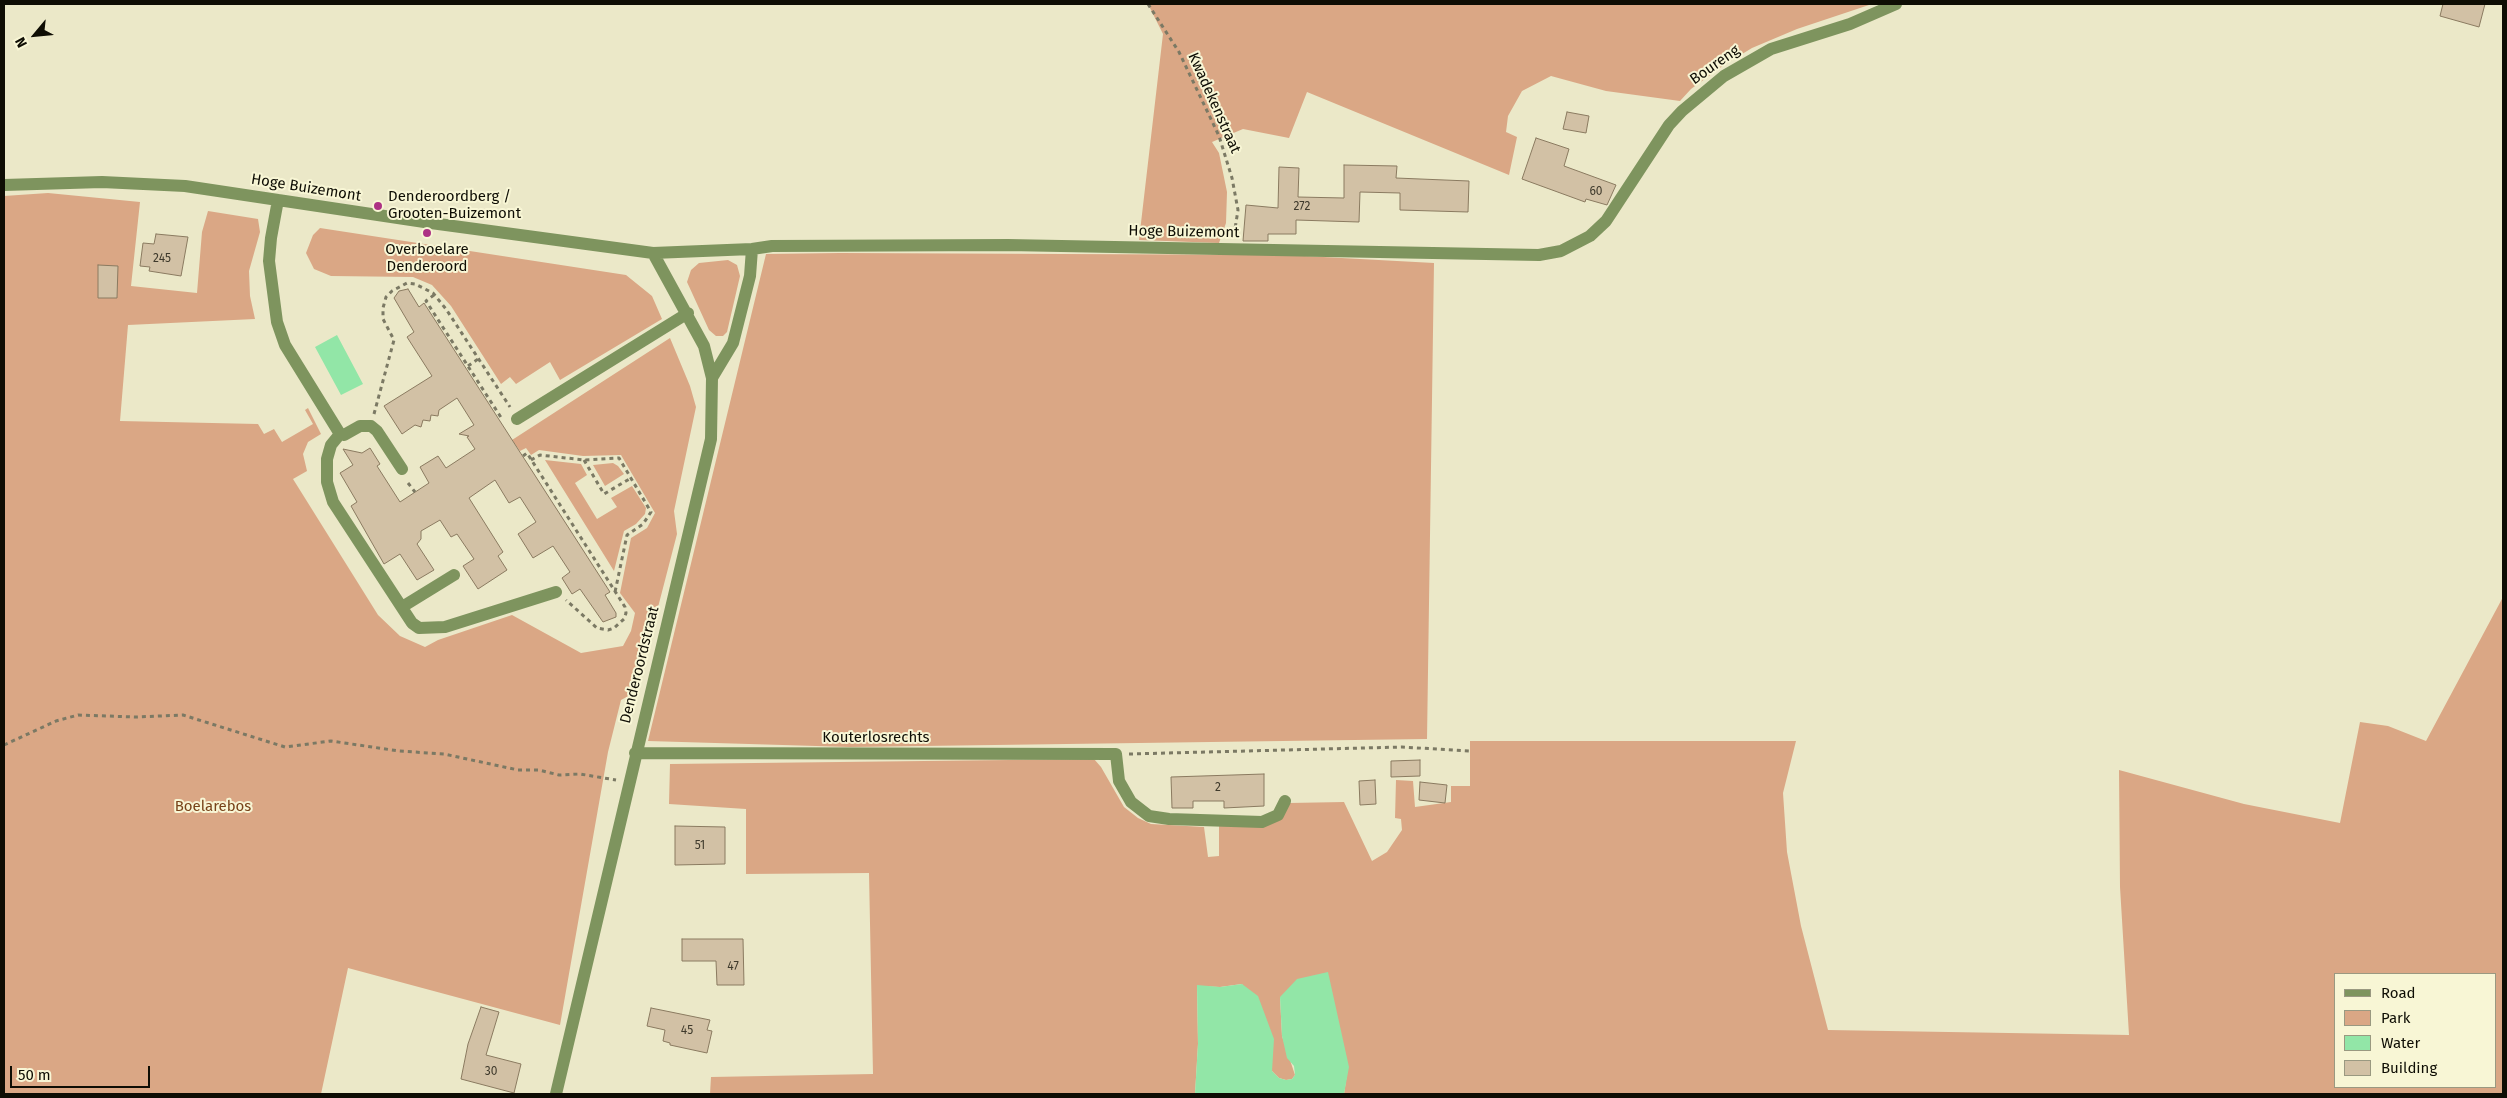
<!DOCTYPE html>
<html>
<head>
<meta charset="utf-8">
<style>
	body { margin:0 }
	#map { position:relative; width:2507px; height:1098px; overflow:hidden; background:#ebe8c8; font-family:"Fira Sans",sans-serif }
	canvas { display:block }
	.frame { position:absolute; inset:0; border:5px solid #0e0d04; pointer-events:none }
	.legend { position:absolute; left:2334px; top:973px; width:162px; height:115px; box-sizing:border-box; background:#f8f6d5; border:1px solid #9a9981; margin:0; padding:6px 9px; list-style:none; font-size:15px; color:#0e0d04 }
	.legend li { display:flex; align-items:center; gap:10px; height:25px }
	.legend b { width:25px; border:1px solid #9a9981 }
	.north { position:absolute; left:10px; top:10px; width:50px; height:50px; -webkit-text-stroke:4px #f8f6d5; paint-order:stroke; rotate:242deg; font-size:14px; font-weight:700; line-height:20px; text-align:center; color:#0e0d04 }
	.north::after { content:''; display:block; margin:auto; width:18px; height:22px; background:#0e0d04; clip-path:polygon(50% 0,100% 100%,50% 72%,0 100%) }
	.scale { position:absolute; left:10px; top:1066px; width:140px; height:22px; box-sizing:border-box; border:2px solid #0e0d04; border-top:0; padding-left:6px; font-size:15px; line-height:18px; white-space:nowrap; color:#0e0d04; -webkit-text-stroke:4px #f8f6d5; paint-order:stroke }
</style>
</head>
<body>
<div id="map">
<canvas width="2507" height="1098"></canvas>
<div class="frame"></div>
<ul class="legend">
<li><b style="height:6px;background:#7e945e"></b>Road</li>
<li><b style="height:14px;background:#daa785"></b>Park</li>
<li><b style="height:14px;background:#92e6a7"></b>Water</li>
<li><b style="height:14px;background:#d2c1a5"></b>Building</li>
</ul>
<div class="north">N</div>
<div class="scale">50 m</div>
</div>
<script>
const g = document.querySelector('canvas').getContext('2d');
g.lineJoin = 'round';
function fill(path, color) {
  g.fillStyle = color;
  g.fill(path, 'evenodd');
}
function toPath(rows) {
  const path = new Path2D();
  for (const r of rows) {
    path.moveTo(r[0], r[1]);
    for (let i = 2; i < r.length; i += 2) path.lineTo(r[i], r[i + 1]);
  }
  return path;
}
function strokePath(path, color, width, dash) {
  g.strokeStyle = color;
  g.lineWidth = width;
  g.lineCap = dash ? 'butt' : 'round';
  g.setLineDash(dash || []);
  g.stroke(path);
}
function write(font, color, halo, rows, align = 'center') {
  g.font = font + ' "Fira Sans",sans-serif';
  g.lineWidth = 4;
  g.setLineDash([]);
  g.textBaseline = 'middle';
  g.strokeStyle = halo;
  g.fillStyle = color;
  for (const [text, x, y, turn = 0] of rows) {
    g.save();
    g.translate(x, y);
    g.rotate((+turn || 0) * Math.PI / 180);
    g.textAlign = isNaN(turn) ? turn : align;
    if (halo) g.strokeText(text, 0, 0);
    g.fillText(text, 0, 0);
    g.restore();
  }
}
const green = toPath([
	[1148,4,1872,4,1797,29,1752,48,1724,65,1691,89,1680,101,1606,91,1551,76,1522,91,1508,116,1506,132,1517,137,1509,175,1307,92,1289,138,1243,129,1212,142,1219,153,1227,192,1226,223,1219,243,1139,240,1163,34],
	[48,193,140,202,131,286,197,293,202,232,208,211,258,219,260,232,249,271,250,296,255,319,128,325,120,421,258,424,264,434,274,429,282,442,313,424,305,410,308,408,321,434,308,442,303,454,307,471,293,479,378,615,400,636,425,647,438,640,512,615,581,653,623,646,631,631,635,613,620,593,631,538,647,528,655,513,621,455,583,456,539,450,531,455,526,448,520,451,512,440,670,338,690,386,696,407,674,511,677,534,636,692,621,700,608,752,560,1025,348,968,321,1094,4,1094,4,196],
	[320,228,626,275,652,296,662,319,560,380,550,362,516,384,510,377,501,384,451,306,432,285,413,277,331,276,314,269,306,253,313,235],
	[840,253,1286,255,1434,263,1427,739,850,747,648,741,766,254],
	[728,260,737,265,740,276,727,332,723,336,716,336,709,330,687,282,691,270,699,263],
	[545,460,581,464,587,475,575,483,597,519,617,507,611,498,632,486,646,508,645,514,636,524,624,531,614,571],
	[613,463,618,466,624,474,605,486,593,465],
	[2503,597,2503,1094,1344,1094,1348,1067,1280,997,1282,1036,1295,1075,1292,1079,1286,1080,1279,1078,1272,1071,1272,1057,1242,984,1220,987,1197,986,1198,1044,1195,1094,710,1094,711,1077,873,1074,869,873,746,874,746,809,669,804,670,764,1094,759,1101,767,1124,807,1138,818,1151,824,1204,827,1208,857,1219,856,1219,826,1258,826,1289,803,1344,802,1372,861,1387,852,1402,830,1401,819,1395,818,1396,780,1413,781,1415,807,1451,802,1451,786,1470,786,1470,741,1796,741,1783,793,1787,852,1801,926,1828,1030,2129,1035,2120,887,2119,770,2244,804,2340,823,2360,722,2388,726,2426,741],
	[2336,974,2496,974,2496,1087,2336,1087]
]);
const water = toPath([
	[337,335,363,384,341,395,315,347],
	[1328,972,1349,1067,1344,1094,1195,1094,1198,1044,1197,985,1220,987,1242,984,1258,996,1274,1039,1272,1071,1279,1078,1286,1080,1292,1079,1295,1075,1294,1066,1287,1058,1282,1036,1280,997,1297,979]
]);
const building = toPath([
	[2443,4,2485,4,2479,27,2440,16,2443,4],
	[1567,112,1589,116,1586,133,1563,129,1567,112],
	[1536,138,1569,149,1564,166,1616,185,1607,205,1586,199,1585,202,1522,179,1536,138],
	[1344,165,1397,166,1396,178,1469,181,1468,212,1400,210,1400,193,1360,192,1359,222,1296,220,1296,234,1268,234,1268,241,1243,241,1246,205,1278,208,1279,167,1299,168,1298,197,1344,198,1344,165],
	[156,234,188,237,181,276,149,271,150,267,140,266,143,243,154,244,156,234],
	[98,265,118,266,117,298,98,298,98,265],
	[408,289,419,307,424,303,610,592,605,595,616,613,616,617,603,622,580,589,572,594,562,578,570,572,553,546,533,558,518,534,536,522,520,497,509,503,495,480,469,498,503,552,498,556,507,570,478,589,463,566,474,559,457,534,451,537,440,520,421,531,421,539,417,544,434,570,417,580,400,554,384,564,351,506,357,502,340,473,353,465,343,449,362,453,370,448,380,464,377,466,400,502,429,483,420,467,438,456,446,468,475,449,467,437,469,436,459,434,474,425,457,398,439,410,438,416,431,415,430,421,423,420,421,427,415,425,402,434,384,406,432,376,407,337,414,332,394,298,399,291,408,289],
	[1420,760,1420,776,1391,777,1391,761,1420,760],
	[1264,774,1264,806,1224,808,1224,801,1193,801,1193,808,1172,808,1171,777,1264,774],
	[1375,780,1376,804,1360,805,1359,781,1375,780],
	[1420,782,1447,785,1445,803,1419,800,1420,782],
	[675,826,725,827,725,864,675,865,675,826],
	[682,939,743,939,744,985,717,985,716,961,682,961,682,939],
	[481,1007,499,1012,486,1055,521,1064,514,1093,461,1079,468,1044,481,1007],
	[651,1008,710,1020,707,1030,712,1031,707,1053,670,1045,670,1043,663,1041,665,1030,647,1026,651,1008]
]);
const path = toPath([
	[1148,4,1179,52,1219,136,1232,178,1238,210,1234,235],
	[434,295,426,301,502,419],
	[468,366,478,359],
	[374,414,394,340,383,319,383,308,386,297,392,291,407,283,415,284,433,293,446,309,510,407],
	[523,456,527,453,625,607,626,613,624,619,614,628,608,630,597,628,566,600],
	[531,460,540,455,584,460,619,458,651,512,643,524,627,535,615,592],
	[584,460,604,494,631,478],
	[408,483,415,492],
	[4,745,56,721,78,715,135,717,183,715,285,747,331,741,399,751,444,754,518,770,539,770,559,775,580,774,616,780],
	[1129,754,1402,747,1469,751]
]);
const minor = toPath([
	[4,185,102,182,185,186,431,223,653,253,752,249,772,246,1008,245,1539,255,1561,251,1590,236,1606,221,1669,125,1682,111,1724,76,1771,49,1850,24,1896,4],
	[278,200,271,238,269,261,277,322,285,345,340,434,344,435,360,426,371,426,377,431,402,469],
	[712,378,733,343,750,276,752,249],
	[517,419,688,313],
	[340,434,331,445,327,459,327,482,333,502,412,623,419,628,445,627,556,592],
	[402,607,454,575],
	[635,753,1116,754,1119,781,1131,802,1149,816,1169,819,1262,822,1278,815,1285,801],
	[556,1094,711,439,712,378,704,346,653,253]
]);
const markers = [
	[378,206,5,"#ad3284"],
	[427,233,5,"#ad3284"]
];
const numberNames = [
	["60",1596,192],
	["272",1302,207],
	["245",162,259],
	["2",1218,788],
	["51",700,846],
	["47",733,967],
	["45",687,1031],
	["30",491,1072]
];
const streetNames = [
	["Boureng",1715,65,-35],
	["Kwadekenstraat",1214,103,66],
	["Hoge Buizemont",306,188,9],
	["Hoge Buizemont",1184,232,1],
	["Denderoordstraat",640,665,-76],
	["Kouterlosrechts",876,738]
];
const poiNames = [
	["Denderoordberg /",388,197],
	["Grooten-Buizemont",388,214],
	["Overboelare",427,250,"center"],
	["Denderoord",427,267,"center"]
];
const parkNames = [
	["Boelarebos",213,807]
];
fill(green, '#daa785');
fill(water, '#92e6a7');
fill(building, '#d2c1a5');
strokePath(building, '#8a7a60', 1);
strokePath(path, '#7b7964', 3, [4, 4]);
strokePath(minor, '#7e945e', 12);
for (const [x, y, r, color] of markers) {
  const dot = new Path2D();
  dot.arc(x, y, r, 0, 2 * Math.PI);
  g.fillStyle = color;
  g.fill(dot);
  strokePath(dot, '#f8f6d5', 2);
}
write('12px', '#3f3a2c', null, numberNames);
write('15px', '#0e0d04', '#f8f6d5', streetNames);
write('15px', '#0e0d04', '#f8f6d5', poiNames, 'left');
write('15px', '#784319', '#f8f6d5', parkNames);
</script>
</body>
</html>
